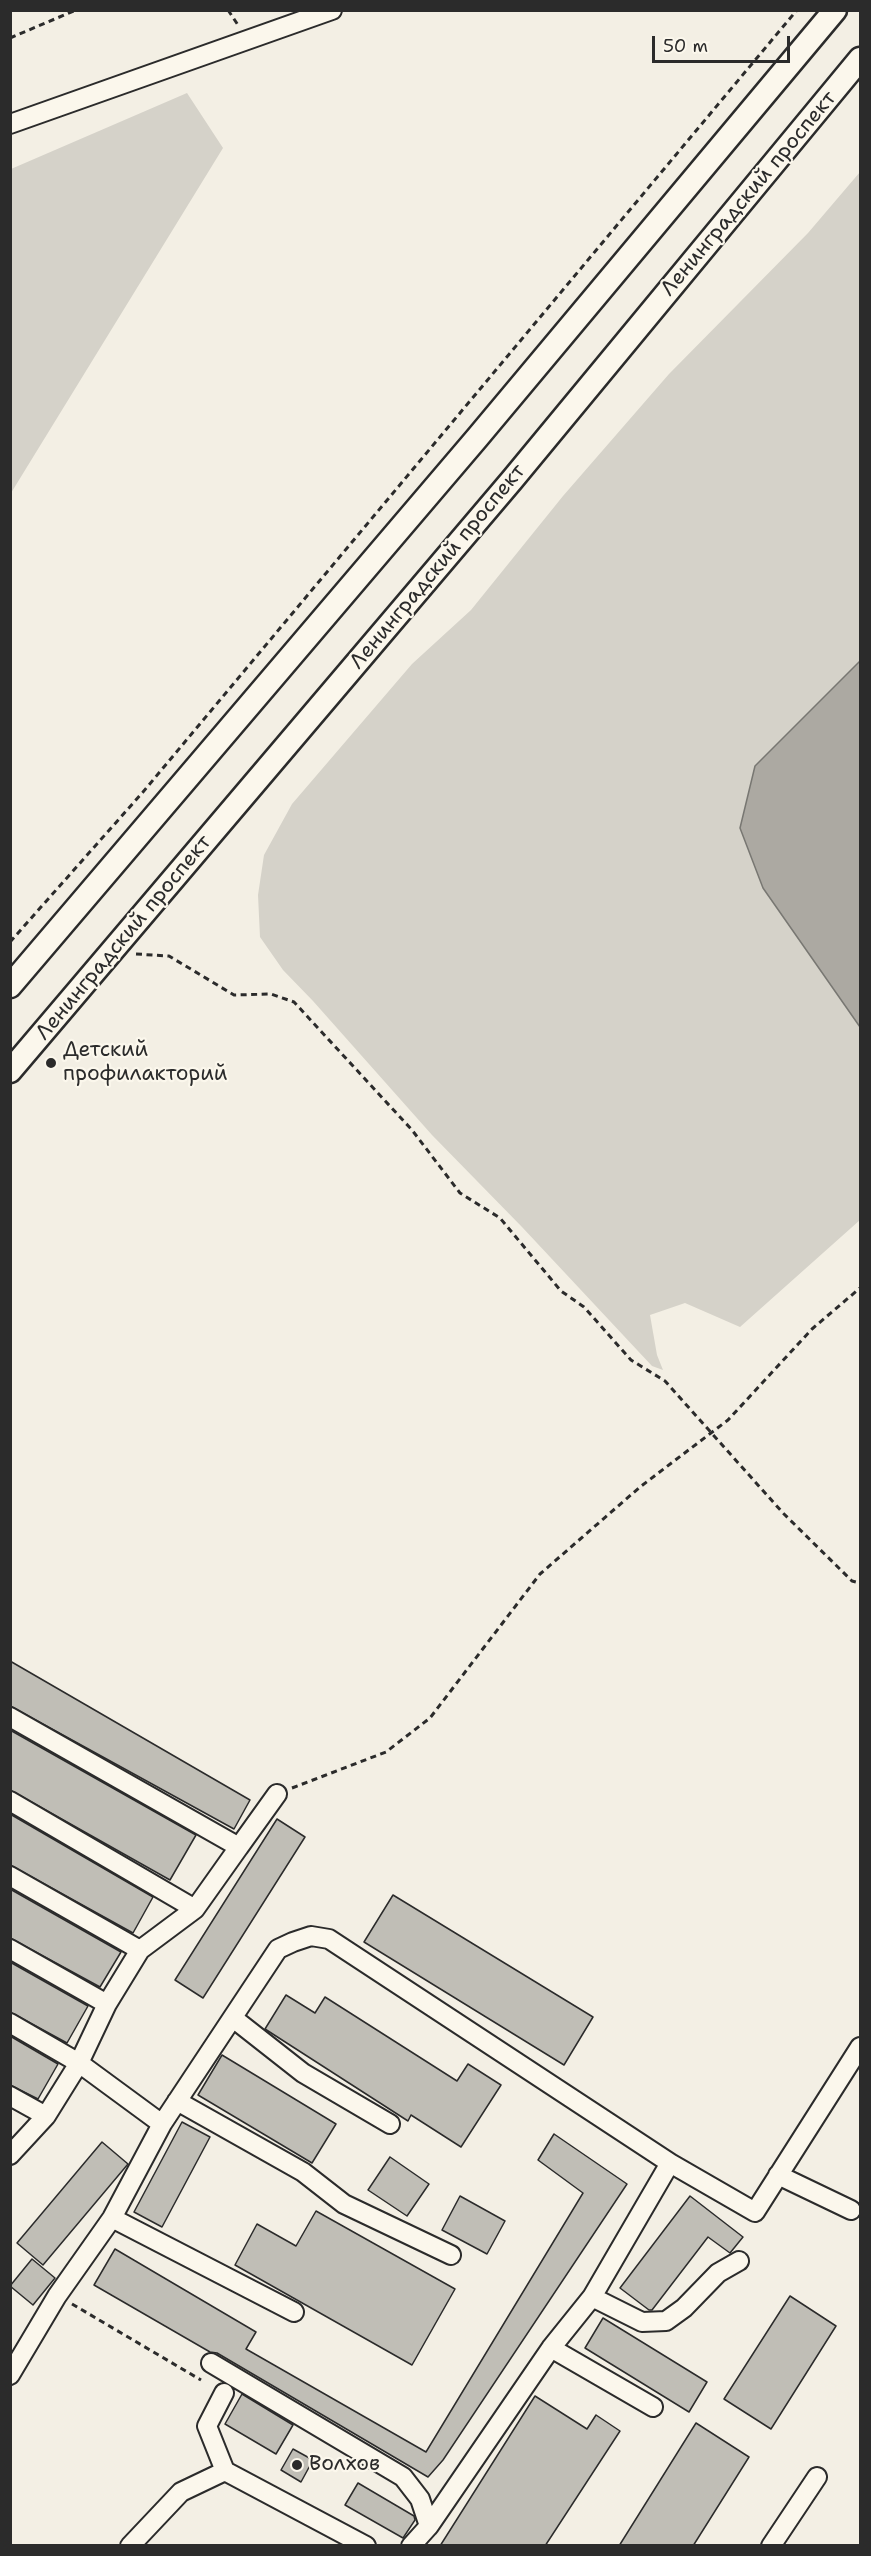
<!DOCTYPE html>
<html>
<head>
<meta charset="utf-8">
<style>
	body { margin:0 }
	#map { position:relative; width:871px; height:2556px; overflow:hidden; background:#f3efe4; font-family:"Shantell Sans",sans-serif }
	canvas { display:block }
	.frame { position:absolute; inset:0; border:12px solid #2b2b2b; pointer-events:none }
	.scale { position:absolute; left:652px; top:36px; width:138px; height:27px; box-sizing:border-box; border:3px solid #2b2b2b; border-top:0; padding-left:8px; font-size:18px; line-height:21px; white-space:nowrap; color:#2b2b2b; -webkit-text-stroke:4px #fbf7ec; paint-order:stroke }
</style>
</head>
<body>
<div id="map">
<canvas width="871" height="2556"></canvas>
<div class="frame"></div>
<div class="scale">50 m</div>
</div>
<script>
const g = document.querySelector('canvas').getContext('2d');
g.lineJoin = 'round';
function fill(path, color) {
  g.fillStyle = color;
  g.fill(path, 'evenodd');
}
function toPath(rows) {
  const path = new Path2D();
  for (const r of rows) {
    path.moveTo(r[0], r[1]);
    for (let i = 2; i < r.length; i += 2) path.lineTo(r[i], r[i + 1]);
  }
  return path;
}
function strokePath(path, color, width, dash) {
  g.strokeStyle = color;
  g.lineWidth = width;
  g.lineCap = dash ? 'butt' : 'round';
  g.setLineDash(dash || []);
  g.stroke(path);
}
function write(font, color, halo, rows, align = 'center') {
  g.font = font + ' "Shantell Sans",sans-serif';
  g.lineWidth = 4.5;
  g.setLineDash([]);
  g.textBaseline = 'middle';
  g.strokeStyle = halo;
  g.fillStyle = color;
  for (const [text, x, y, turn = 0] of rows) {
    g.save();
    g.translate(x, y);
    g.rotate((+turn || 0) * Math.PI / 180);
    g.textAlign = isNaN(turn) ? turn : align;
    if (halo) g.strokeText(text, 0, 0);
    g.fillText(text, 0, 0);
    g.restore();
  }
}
const green = toPath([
	[187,93,223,148,11,493,11,169],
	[860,172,860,661,763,888,860,1027,860,1220,740,1327,685,1303,650,1315,657,1355,663,1370,652,1366,522,1227,432,1135,313,1001,283,970,260,937,258,895,264,855,292,804,412,664,471,610,563,496,669,374,808,233]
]);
const water = toPath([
	[860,661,860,1027,763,888,740,828,755,766,860,661]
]);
const building = toPath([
	[10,1661,250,1800,234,1829,10,1706,10,1661],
	[10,1730,196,1835,170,1880,10,1790,10,1730],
	[10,1814,153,1897,133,1933,10,1865,10,1814],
	[277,1819,305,1837,203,1998,175,1980,277,1819],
	[10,1889,121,1952,100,1987,10,1938,10,1889],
	[393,1895,593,2017,564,2065,364,1942,393,1895],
	[10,1962,88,2006,67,2043,10,2012,10,1962],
	[286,1995,315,2013,325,1997,457,2081,468,2064,501,2085,461,2147,411,2115,408,2121,265,2029,286,1995],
	[10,2036,58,2064,38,2099,10,2085,10,2036],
	[222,2055,336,2124,312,2163,198,2095,222,2055],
	[182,2122,210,2137,162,2227,134,2212,182,2122],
	[554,2134,627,2184,443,2460,428,2477,217,2353,210,2352,94,2285,115,2249,256,2332,246,2349,426,2452,583,2193,538,2160,554,2134],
	[102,2142,128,2164,43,2265,17,2243,102,2142],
	[390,2157,429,2184,407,2216,368,2190,390,2157],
	[460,2196,505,2221,487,2254,442,2230,460,2196],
	[690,2196,743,2237,730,2253,708,2237,652,2310,649,2310,620,2288,690,2196],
	[316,2211,455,2289,412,2365,235,2265,257,2224,296,2246,316,2211],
	[32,2259,55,2278,33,2305,10,2286,32,2259],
	[790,2296,836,2326,771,2429,724,2399,790,2296],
	[603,2318,707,2382,689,2412,585,2348,603,2318],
	[242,2394,293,2425,276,2454,225,2424,242,2394],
	[535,2396,587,2429,596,2415,620,2431,545,2546,440,2546,535,2396],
	[696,2423,749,2457,693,2546,619,2546,696,2423],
	[293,2449,313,2460,301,2482,281,2470,293,2449],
	[358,2483,414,2516,415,2520,403,2538,345,2505,358,2483]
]);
const path = toPath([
	[228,10,238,25],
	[10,38,76,10],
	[10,942,143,792,797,10],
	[136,954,169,956,234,995,271,994,294,1002,412,1130,460,1193,500,1218,561,1291,584,1307,631,1360,665,1381,783,1513,852,1581,860,1583],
	[292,1788,386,1752,430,1718,540,1574,640,1487,728,1420,812,1329,860,1288],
	[72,2304,201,2380]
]);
const minor = toPath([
	[10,124,332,10],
	[10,1717,239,1847,195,1909,140,1950,107,2004,79,2063,46,2116,10,2155],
	[10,1801,195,1909],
	[239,1847,277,1794],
	[10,1876,140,1950],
	[10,1949,107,2004],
	[233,2018,303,2073,390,2124],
	[10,2023,79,2063,162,2124],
	[10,2096,46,2116],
	[177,2101,303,2172,344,2204,451,2255],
	[778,2175,851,2210],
	[112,2218,294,2312],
	[592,2297,642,2322,666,2321,684,2308,718,2273,739,2261],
	[551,2348,653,2407],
	[211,2363,403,2477,420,2499,429,2526],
	[10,2375,57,2296,112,2218,162,2124,278,1949,293,1942,311,1936,329,1939,670,2163],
	[224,2393,207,2426,225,2471],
	[130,2546,181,2492,225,2471,366,2546],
	[411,2546,429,2526,551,2348,592,2297,670,2163,755,2212,860,2047],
	[771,2546,817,2477]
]);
const major = toPath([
	[10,986,477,438,835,10],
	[10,1071,512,480,860,59]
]);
const markers = [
	[51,1063,6,"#2b2b2b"],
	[297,2465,6,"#2b2b2b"]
];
const streetNames = [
	["Ленинградский проспект",749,194,-50],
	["Ленинградский проспект",438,567,-50],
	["Ленинградский проспект",124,938,-50]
];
const poiNames = [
	["Детский",63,1051],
	["профилакторий",63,1075],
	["Волхов",309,2465]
];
fill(green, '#d5d2c9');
fill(water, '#aca9a2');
strokePath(water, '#787772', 1.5);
fill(building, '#c0beb6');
strokePath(building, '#2b2b2b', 1.5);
strokePath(minor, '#2b2b2b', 22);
strokePath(major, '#2b2b2b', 27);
strokePath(path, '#2b2b2b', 3, [6, 4.5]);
strokePath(minor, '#fbf7ec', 18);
strokePath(major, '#fbf7ec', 22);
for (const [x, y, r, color] of markers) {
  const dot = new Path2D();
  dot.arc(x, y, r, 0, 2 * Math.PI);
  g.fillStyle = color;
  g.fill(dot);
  strokePath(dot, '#fbf7ec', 2);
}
write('21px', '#2b2b2b', '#fbf7ec', streetNames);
write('21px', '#2b2b2b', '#fbf7ec', poiNames, 'left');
</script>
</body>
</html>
